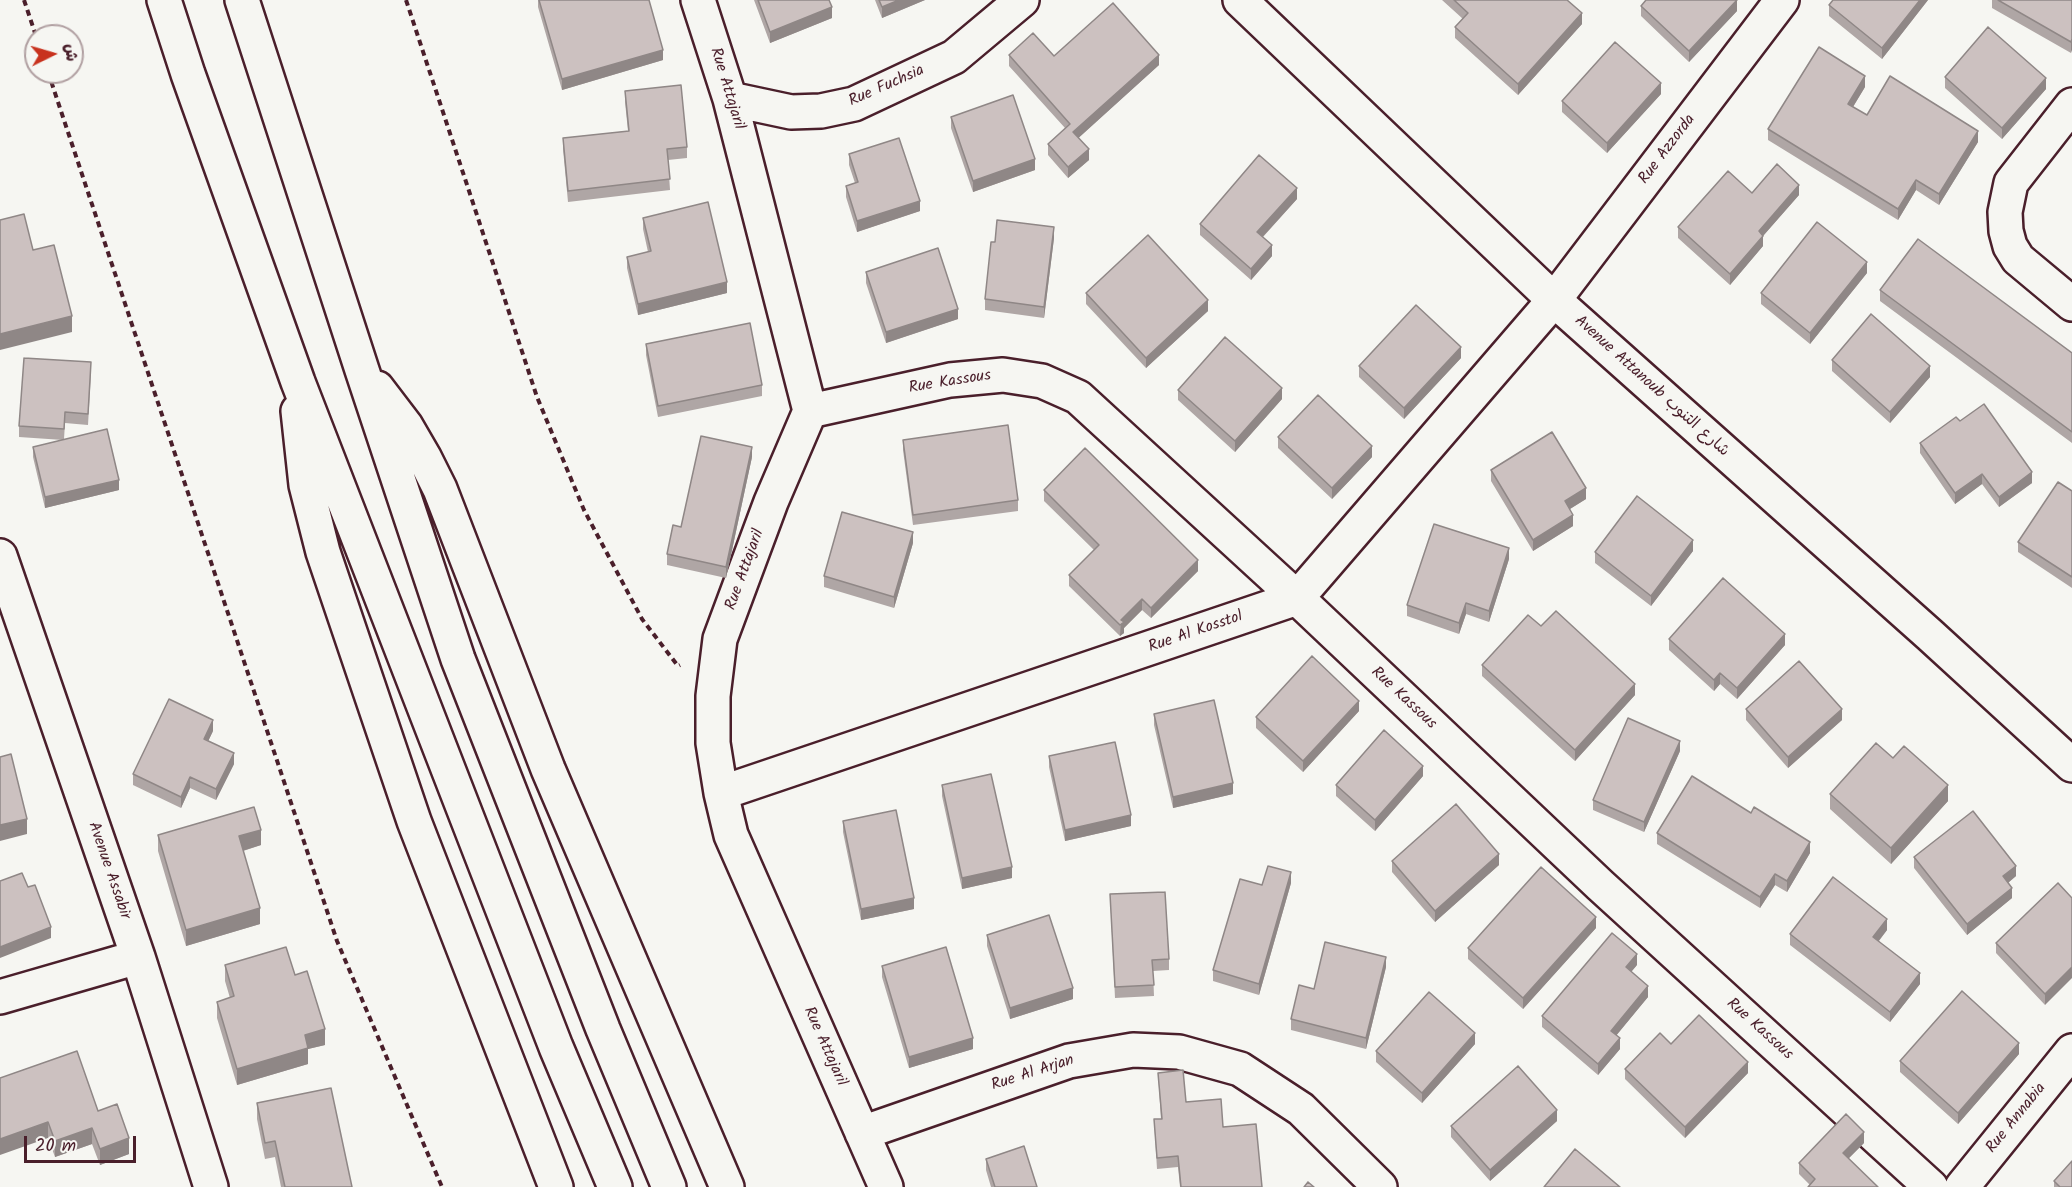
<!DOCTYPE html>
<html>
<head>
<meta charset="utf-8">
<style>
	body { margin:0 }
	#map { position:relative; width:2072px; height:1187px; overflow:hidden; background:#f6f6f2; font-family:Kalam,"Playpen Sans Arabic",sans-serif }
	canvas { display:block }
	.north { position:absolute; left:24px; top:24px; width:60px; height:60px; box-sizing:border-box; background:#f6f6f2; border:2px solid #b1a0a2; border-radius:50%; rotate:85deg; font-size:16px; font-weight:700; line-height:24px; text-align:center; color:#4a1f2b }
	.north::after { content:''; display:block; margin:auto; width:21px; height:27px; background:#c8321e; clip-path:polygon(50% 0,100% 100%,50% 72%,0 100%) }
	.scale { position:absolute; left:24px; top:1136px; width:112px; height:27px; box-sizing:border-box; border:3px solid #4a1f2b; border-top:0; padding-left:8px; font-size:18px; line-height:21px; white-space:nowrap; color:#4a1f2b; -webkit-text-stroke:4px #f6f6f2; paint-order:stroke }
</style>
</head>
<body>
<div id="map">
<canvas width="2072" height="1187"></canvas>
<div class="north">ش</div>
<div class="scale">20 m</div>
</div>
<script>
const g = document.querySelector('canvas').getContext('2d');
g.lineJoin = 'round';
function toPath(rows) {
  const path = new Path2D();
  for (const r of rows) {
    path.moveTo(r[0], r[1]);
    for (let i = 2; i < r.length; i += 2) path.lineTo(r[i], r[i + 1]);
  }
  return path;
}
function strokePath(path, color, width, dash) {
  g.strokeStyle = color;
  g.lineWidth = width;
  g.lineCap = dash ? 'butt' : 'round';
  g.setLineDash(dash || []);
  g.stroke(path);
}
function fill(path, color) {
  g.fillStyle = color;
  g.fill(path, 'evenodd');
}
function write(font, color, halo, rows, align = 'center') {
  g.font = font + ' Kalam,"Playpen Sans Arabic",sans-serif';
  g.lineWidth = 6;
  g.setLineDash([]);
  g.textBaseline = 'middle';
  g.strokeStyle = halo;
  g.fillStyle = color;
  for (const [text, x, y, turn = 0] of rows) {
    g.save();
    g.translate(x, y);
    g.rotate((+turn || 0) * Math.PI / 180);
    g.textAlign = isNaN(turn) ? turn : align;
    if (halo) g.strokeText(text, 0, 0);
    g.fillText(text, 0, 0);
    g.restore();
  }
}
const path = toPath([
	[24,0,36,36],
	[406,0,537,397,584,510,642,619,678,666,680,665],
	[48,72,337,941,442,1187]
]);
const street = toPath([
	[698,0,730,99,810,411,771,502,720,639,713,696,713,743,721,793,731,835,886,1187],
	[730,99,791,112,821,111,854,104,954,57,1022,0],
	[2072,105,2011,183,2005,212,2006,231,2010,246,2018,259,2072,304],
	[810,411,950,380,1003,375,1042,381,1078,397,1297,598,1600,885,1931,1187],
	[0,556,138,957,211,1187],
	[721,793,1297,598,1554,300,1782,0],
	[0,997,138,957],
	[862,1133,1069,1061,1133,1050,1179,1052,1240,1069,1301,1109,1380,1187],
	[1962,1187,2072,1051]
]);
const secondary = toPath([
	[1240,0,1554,300,1930,635,2072,765]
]);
const highway = toPath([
	[164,0,188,74,298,382,556,1047,615,1187],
	[242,0,362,370,458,659,603,1029,669,1187],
	[377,388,406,426,424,457,440,489,548,769,727,1187],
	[298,411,306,485,323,552,414,821,556,1187]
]);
const wall = toPath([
	[538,0,649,0,663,60,562,90,538,7],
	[754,0,829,0,832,18,770,43],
	[875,0,925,0,882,18],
	[1442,0,1567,0,1582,24,1518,95,1455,38,1455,27,1463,19],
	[1928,0,1882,59,1829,16,1829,5],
	[1992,0,2072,0,2071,53,1992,8],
	[1641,6,1737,11,1689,62,1641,16],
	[1009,55,1054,56,1159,65,1078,138,1089,160,1068,178,1048,155,1048,144,1065,128,1009,66],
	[1945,77,2046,89,2002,139,1945,88],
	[1865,87,1853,107,1867,115,1978,142,1939,205,1916,190,1898,220,1768,140,1768,129],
	[625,91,687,147,687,158,668,160,670,190,568,202,563,149,563,138,628,131,625,102],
	[1661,94,1607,153,1562,112,1562,101],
	[951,117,1035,170,973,192,951,128],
	[849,154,920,211,857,232,846,197,846,186,855,183,849,165],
	[1752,193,1799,195,1763,236,1763,246,1730,285,1678,238,1678,227],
	[1297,199,1263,237,1272,256,1251,280,1200,235,1200,224],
	[643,218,727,293,638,315,627,268,627,257,648,252,643,229],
	[1054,238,1044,318,985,310,985,299],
	[866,272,958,319,886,343,866,283],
	[1867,273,1810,344,1761,304,1761,293],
	[1880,290,2072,353,2072,443,1880,301],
	[1086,293,1208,311,1146,368,1086,304],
	[646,344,762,385,762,396,658,417,646,355],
	[1461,358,1404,419,1359,377,1359,366],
	[1832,360,1930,377,1890,423,1832,371],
	[91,373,88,425,65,423,64,439,119,490,45,508,33,457,33,447,63,440,19,437,19,426],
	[1178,390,1282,399,1235,452,1178,400],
	[1960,421,2032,483,1999,507,1982,484,1955,504,1920,453,1920,443],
	[1278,437,1372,457,1332,499,1278,448],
	[903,440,1018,500,1018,511,913,525,903,450],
	[752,457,726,578,667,565,667,554],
	[1491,470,1586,499,1570,509,1573,526,1533,551,1491,481],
	[1044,490,1198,571,1151,618,1142,610,1124,628,1124,633,1120,636,1069,586,1069,575,1094,550,1044,501],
	[2072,491,2072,588,2018,552,2018,542],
	[913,543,894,608,824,587,824,576],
	[1693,551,1651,606,1595,563,1595,552],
	[1509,559,1489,622,1466,614,1459,634,1407,616,1407,605],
	[1541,626,1635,695,1575,761,1482,676,1482,665],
	[1669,639,1785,645,1737,699,1720,684,1714,691,1669,650],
	[1746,709,1842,720,1788,768,1746,720],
	[1359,711,1303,772,1256,728,1256,717],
	[1154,714,1233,794,1173,808,1154,725],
	[213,731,208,741,234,764,216,800,190,788,181,808,133,785,133,774],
	[1680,751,1644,832,1593,810,1593,800],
	[1049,756,1131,826,1065,841,1049,767],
	[1893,758,1948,801,1891,864,1830,809,1830,794],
	[1423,776,1375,831,1336,796,1336,785],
	[942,785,1012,878,962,889,942,796],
	[843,821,914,909,861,920,843,832],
	[1657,833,1810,853,1787,892,1775,885,1760,908,1657,844],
	[158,835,261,845,243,851,260,924,186,946,158,851],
	[1914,857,2016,876,2008,883,2012,898,1967,935,1914,868],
	[1392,861,1499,865,1435,922,1392,872],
	[1291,883,1259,995,1213,981,1213,970,1262,885],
	[2058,883,2045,1005,1996,953,1996,943],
	[1110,894,1169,959,1169,970,1153,971,1154,996,1115,998],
	[1596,928,1523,1009,1468,959,1468,948],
	[1887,930,1879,941,1920,984,1890,1022,1790,945,1790,934],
	[987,935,1073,999,1010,1019,987,946],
	[225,965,295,975,325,1045,308,1049,308,1064,237,1085,217,1018,217,1002,230,998,225,981],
	[1637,965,1631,972,1648,997,1616,1035,1620,1049,1598,1075,1542,1027,1542,1016],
	[882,966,973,1049,909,1068,882,977],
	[1386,967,1366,1049,1291,1030,1291,1019,1314,989],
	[1475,1044,1422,1103,1376,1062,1376,1051],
	[1671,1044,1748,1073,1685,1138,1625,1079,1625,1069],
	[2019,1054,1958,1124,1900,1072,1900,1061],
	[1158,1073,1186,1102,1223,1127,1262,1187,1180,1187,1178,1167,1157,1169,1154,1119,1161,1119],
	[0,1078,98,1111,129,1154,100,1165,92,1144,55,1157,48,1138],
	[257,1103,352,1187,281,1187,275,1157,265,1159,257,1119],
	[1557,1121,1490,1181,1451,1137,1451,1126],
	[1864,1143,1848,1159,1810,1185,1799,1174,1799,1163],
	[986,1159,1037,1187,991,1187,986,1170],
	[2054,1181,2072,1187,2054,1187]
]);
const shadedWall = toPath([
	[899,0,925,0,882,18,882,7],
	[1737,0,1737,11,1689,62,1689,51],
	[1920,0,1928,0,1882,59,1882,48],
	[832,7,832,18,770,43,770,32],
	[1582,13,1582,24,1518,95,1518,84],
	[2072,39,2072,50,2071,53,2071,42],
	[663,50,663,60,562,90,562,79],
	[1159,55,1159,65,1073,143,1073,132],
	[1865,76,1865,87,1848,115,1848,104],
	[2046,78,2046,89,2002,139,2002,128],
	[1661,83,1661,94,1607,153,1607,143],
	[1978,131,1978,142,1939,205,1939,194],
	[1089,149,1089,160,1068,178,1068,167],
	[1035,159,1035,170,973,192,973,181],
	[1916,180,1916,190,1898,220,1898,209],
	[1799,185,1799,195,1763,236,1763,246,1730,285,1730,274,1759,231],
	[1297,188,1297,199,1257,243,1257,232],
	[920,201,920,211,857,232,857,221],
	[1054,227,1054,238,1044,318,1044,307],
	[1272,245,1272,256,1251,280,1251,269],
	[1867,262,1867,273,1810,344,1810,333],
	[727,282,727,293,638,315,638,304],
	[1208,300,1208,311,1146,368,1146,358],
	[958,309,958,319,886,343,886,332],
	[72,316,72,332,0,350,0,334],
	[1461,347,1461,358,1404,419,1404,408],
	[1930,366,1930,377,1890,423,1890,412],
	[1282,388,1282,399,1235,452,1235,441],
	[1372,446,1372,457,1332,499,1332,488],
	[752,447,752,457,726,578,726,567],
	[2032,472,2032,483,1999,507,1999,497],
	[1982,474,1982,484,1955,504,1955,493],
	[119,480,119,490,45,508,45,497],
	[1586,488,1586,499,1565,512,1565,501],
	[1573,515,1573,526,1533,551,1533,540],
	[913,532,913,543,894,608,894,597],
	[1693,540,1693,551,1651,606,1651,596],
	[1509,548,1509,559,1489,622,1489,611],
	[1198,560,1198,571,1151,618,1151,608],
	[1142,599,1142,610,1124,628,1124,633,1120,636,1121,620],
	[1466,603,1466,614,1459,634,1459,623],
	[1785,634,1785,645,1737,699,1737,688],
	[1720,673,1720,684,1714,691,1714,680],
	[1635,684,1635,695,1575,761,1575,750],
	[1359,701,1359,711,1303,772,1303,761],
	[1842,709,1842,720,1788,768,1788,757],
	[213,720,213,731,204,750,204,739],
	[1680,741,1680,751,1644,832,1644,822],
	[234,753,234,764,216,800,216,789],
	[1423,766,1423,776,1375,831,1375,820],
	[190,777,190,788,181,808,181,797],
	[1233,783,1233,794,1173,808,1173,797],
	[1948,785,1948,801,1891,864,1891,848],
	[1131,815,1131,826,1065,841,1065,830],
	[27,819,27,834,0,841,0,825],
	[261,830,261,845,239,852,239,836],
	[1810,842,1810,853,1787,892,1787,881],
	[1499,854,1499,865,1435,922,1435,911],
	[2016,866,2016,876,2003,887,2003,876],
	[1012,867,1012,878,962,889,962,878],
	[1291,872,1291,883,1259,995,1259,984],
	[1775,874,1775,885,1760,908,1760,897],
	[2012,888,2012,898,1967,935,1967,924],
	[914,898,914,909,861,920,861,909],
	[260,908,260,924,186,946,186,930],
	[1596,917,1596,928,1523,1009,1523,998],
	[1887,919,1887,930,1873,948,1873,937],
	[51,927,51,938,0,958,0,947],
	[1637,954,1637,965,1626,978,1626,967],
	[1386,957,1386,967,1366,1049,1366,1038],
	[2072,967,2072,978,2045,1005,2045,994],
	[1920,973,1920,984,1890,1022,1890,1012],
	[1648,986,1648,997,1611,1042,1611,1031],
	[1073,988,1073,999,1010,1019,1010,1008],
	[325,1029,325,1045,308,1049,308,1064,237,1085,237,1069,305,1035],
	[1475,1033,1475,1044,1422,1103,1422,1093],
	[973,1038,973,1049,909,1068,909,1057],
	[1620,1038,1620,1049,1598,1075,1598,1064],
	[2019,1043,2019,1054,1958,1124,1958,1113],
	[1748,1062,1748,1073,1685,1138,1685,1127],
	[1557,1110,1557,1121,1490,1181,1490,1170],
	[48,1122,48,1138,0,1155,0,1139],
	[92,1128,92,1144,55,1157,55,1141],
	[1864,1132,1864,1143,1843,1164,1843,1153],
	[129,1138,129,1154,100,1165,100,1149]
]);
const building = toPath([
	[539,0,649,0,663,50,562,79,539,0],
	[758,0,829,0,832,7,770,32,758,0],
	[879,0,899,0,882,7,879,0],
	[1454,0,1567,0,1582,13,1518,84,1455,27,1468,13,1454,0],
	[1646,0,1737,0,1689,51,1641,6,1646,0],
	[1833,0,1920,0,1882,48,1829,5,1833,0],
	[1998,0,2072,0,2072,39,2071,42,1998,0],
	[1113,3,1159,55,1073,132,1089,149,1068,167,1048,144,1070,124,1009,55,1033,33,1054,56,1113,3],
	[1988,27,2046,78,2002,128,1945,77,1988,27],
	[1615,42,1661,83,1607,143,1562,101,1615,42],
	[1819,47,1865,76,1848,104,1867,115,1890,76,1978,131,1939,194,1916,180,1898,209,1768,129,1819,47],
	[681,85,687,147,667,149,670,179,568,191,563,138,629,131,625,91,681,85],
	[1013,95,1035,159,973,181,951,117,1013,95],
	[899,138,920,201,857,221,846,186,858,182,849,154,899,138],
	[1259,155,1297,188,1257,232,1272,245,1251,269,1200,224,1259,155],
	[1777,164,1799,185,1759,231,1763,236,1730,274,1678,227,1728,171,1752,193,1777,164],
	[708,202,727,282,638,304,627,257,651,251,643,218,708,202],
	[24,214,33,250,54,245,72,316,0,334,0,220,24,214],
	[997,220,1054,227,1044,307,985,299,991,242,995,242,997,220],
	[1817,222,1867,262,1810,333,1761,293,1817,222],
	[1148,235,1208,300,1146,358,1086,293,1148,235],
	[1918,239,2072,353,2072,432,1880,290,1918,239],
	[938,248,958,309,886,332,866,272,938,248],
	[1416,305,1461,347,1404,408,1359,366,1416,305],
	[1871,314,1930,366,1890,412,1832,360,1871,314],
	[750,323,762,385,658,406,646,344,750,323],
	[1225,337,1282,388,1235,441,1178,390,1225,337],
	[24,358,91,362,88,414,65,412,64,429,19,426,24,358],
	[1318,395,1372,446,1332,488,1278,437,1318,395],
	[1984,404,2032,472,1999,497,1982,474,1955,493,1920,443,1956,417,1960,421,1984,404],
	[1008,425,1018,500,913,515,903,440,1008,425],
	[107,429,119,480,45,497,33,447,107,429],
	[1552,432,1586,488,1565,501,1573,515,1533,540,1491,470,1552,432],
	[701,436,752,447,726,567,667,554,673,525,681,527,701,436],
	[1085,448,1198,560,1151,608,1142,599,1121,620,1124,622,1120,625,1069,575,1099,545,1044,490,1085,448],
	[2058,482,2072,491,2072,577,2018,542,2058,482],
	[1637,496,1693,540,1651,596,1595,552,1637,496],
	[842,512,913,532,894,597,824,576,842,512],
	[1434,524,1509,548,1489,611,1466,603,1459,623,1407,605,1434,524],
	[1723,578,1785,634,1737,688,1720,673,1714,680,1669,639,1723,578],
	[1556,611,1635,684,1575,750,1482,665,1528,615,1541,626,1556,611],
	[1312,656,1359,701,1303,761,1256,717,1312,656],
	[1799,661,1842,709,1788,757,1746,709,1799,661],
	[169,699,213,720,204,739,234,753,216,789,190,777,181,797,133,774,169,699],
	[1214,700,1233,783,1173,797,1154,714,1214,700],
	[1628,718,1680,741,1644,822,1593,800,1628,718],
	[1384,730,1423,766,1375,820,1336,785,1384,730],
	[1115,742,1131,815,1065,830,1049,756,1115,742],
	[1876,743,1893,758,1904,746,1948,785,1891,848,1830,794,1876,743],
	[11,754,27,819,0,825,0,757,11,754],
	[991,774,1012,867,962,878,942,785,991,774],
	[1692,776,1751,813,1754,807,1810,842,1787,881,1775,874,1760,897,1657,833,1692,776],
	[1456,804,1499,854,1435,911,1392,861,1456,804],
	[254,807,261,830,239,836,260,908,186,930,158,835,254,807],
	[896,810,914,898,861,909,843,821,896,810],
	[1973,811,2016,866,2003,876,2012,888,1967,924,1914,857,1973,811],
	[1268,866,1291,872,1259,984,1213,970,1240,879,1262,885,1268,866],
	[1541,867,1596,917,1523,998,1468,948,1541,867],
	[22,873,28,887,35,885,51,927,0,947,0,881,22,873],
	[1833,877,1887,919,1873,937,1920,973,1890,1012,1790,934,1833,877],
	[2058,883,2072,898,2072,967,2045,994,1996,943,2058,883],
	[1165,892,1169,959,1152,960,1154,985,1115,987,1110,894,1165,892],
	[1049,915,1073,988,1010,1008,987,935,1049,915],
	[1612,933,1637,954,1626,967,1648,986,1611,1031,1620,1038,1598,1064,1542,1016,1612,933],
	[1325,942,1386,957,1366,1038,1291,1019,1299,985,1314,989,1325,942],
	[286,947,295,975,307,971,325,1029,305,1035,308,1048,237,1069,217,1002,234,996,225,965,286,947],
	[946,947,973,1038,909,1057,882,966,946,947],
	[1962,991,2019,1043,1958,1113,1900,1061,1962,991],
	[1429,992,1475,1033,1422,1093,1376,1051,1429,992],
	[1699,1015,1748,1062,1685,1127,1625,1069,1660,1033,1671,1044,1699,1015],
	[77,1051,98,1111,117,1104,129,1138,100,1149,92,1128,55,1141,48,1122,0,1139,0,1078,77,1051],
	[1518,1066,1557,1110,1490,1170,1451,1126,1518,1066],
	[1183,1070,1186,1102,1221,1099,1223,1127,1256,1124,1262,1187,1181,1187,1178,1156,1157,1158,1154,1119,1162,1119,1158,1073,1183,1070],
	[331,1088,352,1187,285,1187,275,1141,265,1143,257,1103,331,1088],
	[1846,1114,1864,1132,1843,1153,1878,1187,1808,1187,1815,1179,1799,1163,1846,1114],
	[1024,1146,1037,1187,995,1187,986,1159,1024,1146],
	[1575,1149,1620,1187,1544,1187,1575,1149],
	[2072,1161,2072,1187,2060,1187,2054,1181,2072,1161],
	[1308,1182,1314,1187,1304,1187,1308,1182]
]);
const streetNames = [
	["Rue Fuchsia",887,87,-24],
	["Rue Attajaril",726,89,73],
	["Rue Azzorda",1668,150,-53],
	["Rue Kassous",950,383,-9],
	["Avenue Attanoub شارع التنوب",1651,387,42],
	["Rue Attajaril",746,570,-70],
	["Rue Al Kosstol",1196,633,-19],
	["Rue Kassous",1403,699,43],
	["Avenue Assabir",108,871,71],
	["Rue Kassous",1759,1030,42],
	["Rue Attajaril",824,1047,66],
	["Rue Al Arjan",1033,1074,-18],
	["Rue Annabia",2017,1119,-51]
];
strokePath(street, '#4a1f2b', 38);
strokePath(secondary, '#4a1f2b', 38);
strokePath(highway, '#4a1f2b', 38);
strokePath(path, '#4a1f2b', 4, [6, 4.5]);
strokePath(street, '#f6f6f2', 33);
strokePath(secondary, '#f6f6f2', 33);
strokePath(highway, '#f6f6f2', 33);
fill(wall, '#afa6a5');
fill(shadedWall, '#8f8786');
fill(building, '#ccc1c0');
strokePath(building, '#8f8786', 1.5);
write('16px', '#4a1f2b', '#f6f6f2', streetNames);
</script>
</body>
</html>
